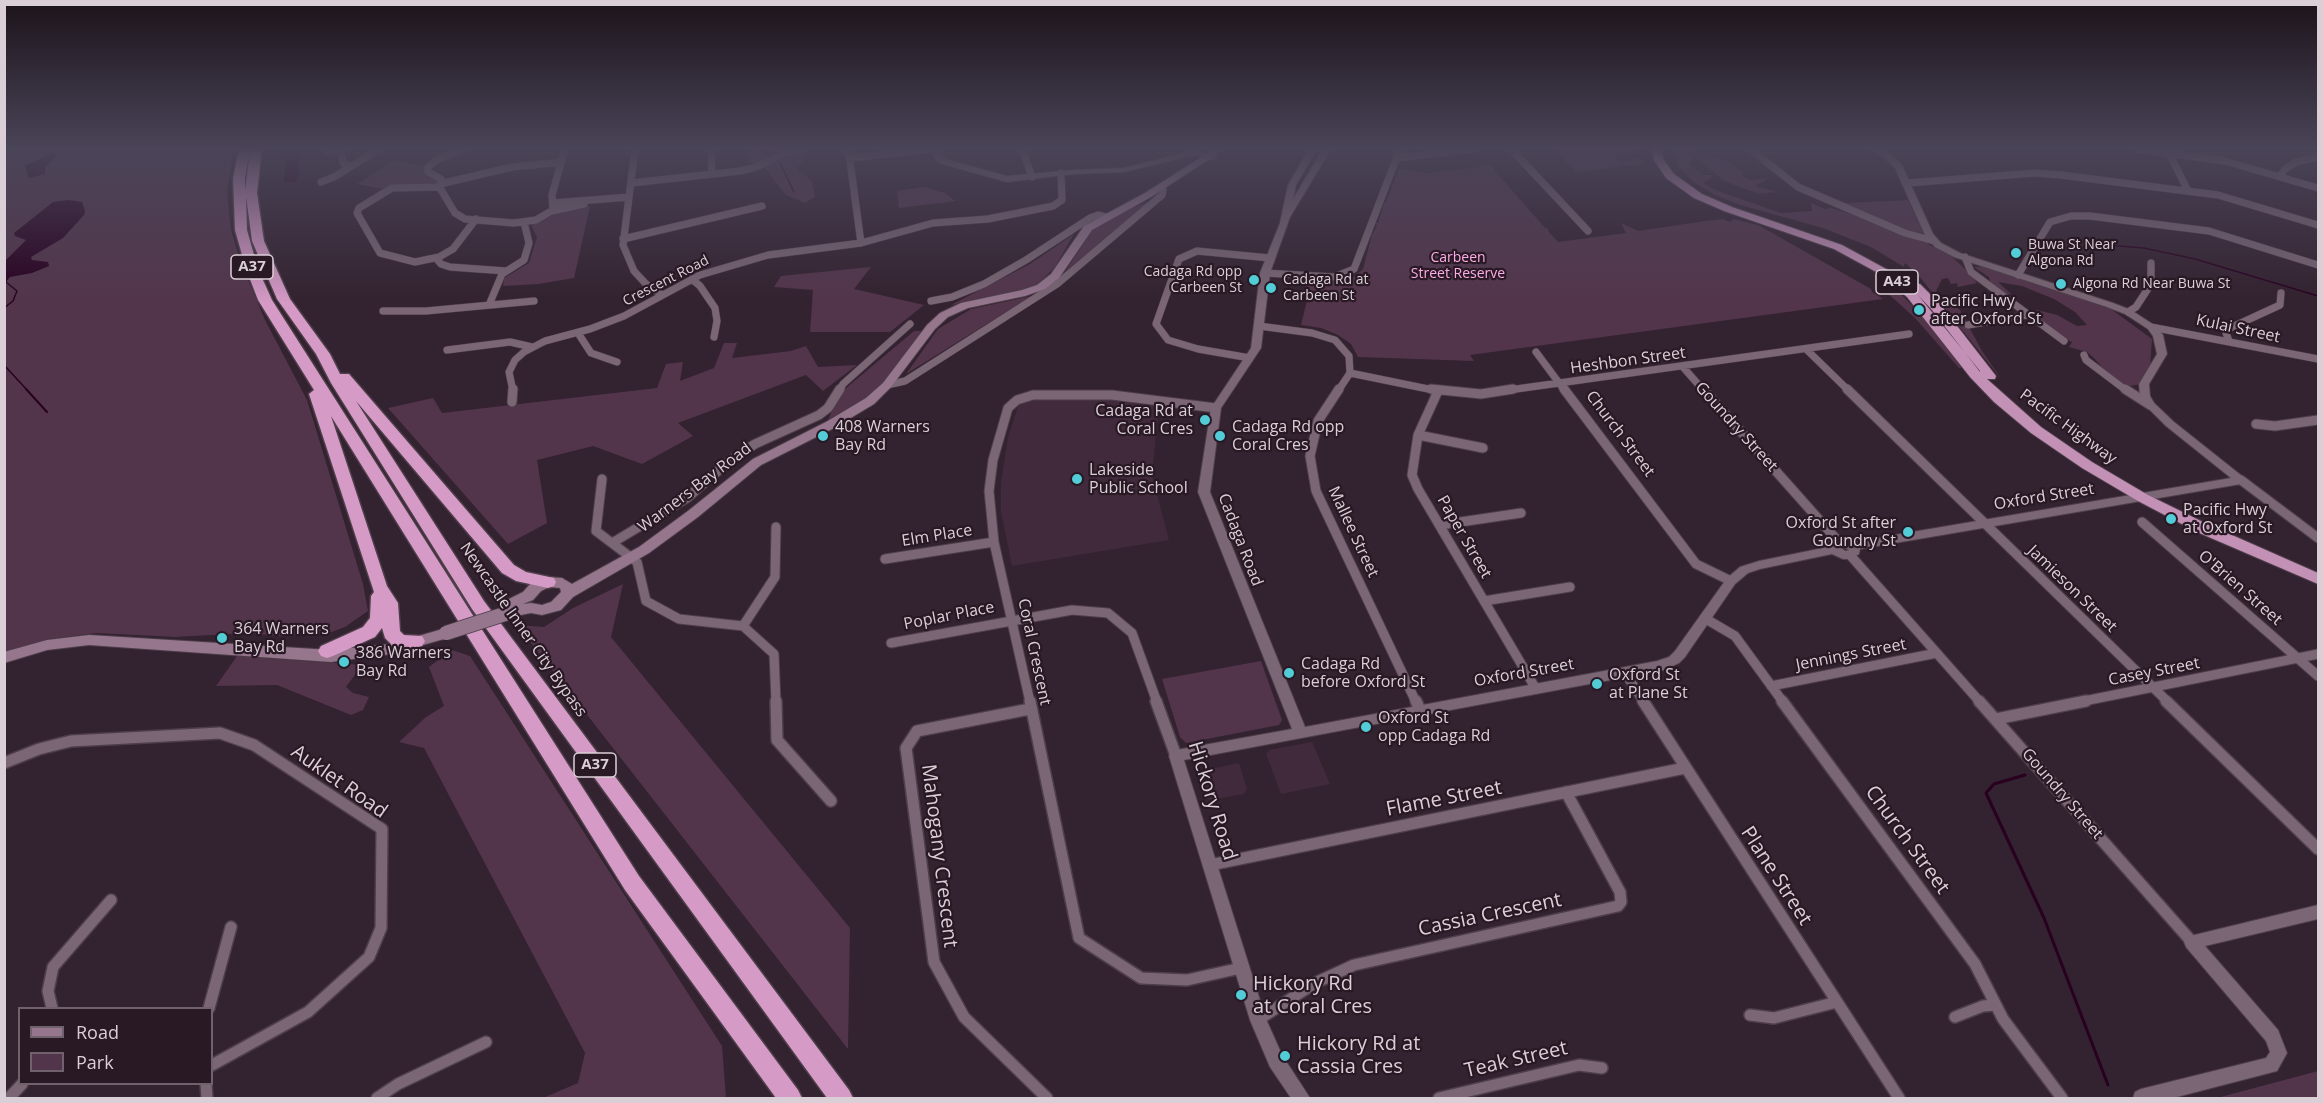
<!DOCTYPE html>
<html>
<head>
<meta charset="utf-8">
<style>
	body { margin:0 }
	#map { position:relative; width:2323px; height:1103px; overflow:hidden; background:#33222f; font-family:"Open Sans",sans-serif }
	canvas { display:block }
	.frame { position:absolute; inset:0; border:6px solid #dbcfd7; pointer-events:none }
	.legend { position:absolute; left:18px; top:1007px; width:195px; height:78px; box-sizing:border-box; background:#291925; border:2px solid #70626c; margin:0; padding:8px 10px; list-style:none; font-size:18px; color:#dbcfd7 }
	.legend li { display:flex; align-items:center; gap:12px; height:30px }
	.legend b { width:30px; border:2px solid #70626c }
</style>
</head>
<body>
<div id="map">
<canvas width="2323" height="1103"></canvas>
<div class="frame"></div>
<ul class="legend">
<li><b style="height:8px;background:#95768d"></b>Road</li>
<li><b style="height:16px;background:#53354b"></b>Park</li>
</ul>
</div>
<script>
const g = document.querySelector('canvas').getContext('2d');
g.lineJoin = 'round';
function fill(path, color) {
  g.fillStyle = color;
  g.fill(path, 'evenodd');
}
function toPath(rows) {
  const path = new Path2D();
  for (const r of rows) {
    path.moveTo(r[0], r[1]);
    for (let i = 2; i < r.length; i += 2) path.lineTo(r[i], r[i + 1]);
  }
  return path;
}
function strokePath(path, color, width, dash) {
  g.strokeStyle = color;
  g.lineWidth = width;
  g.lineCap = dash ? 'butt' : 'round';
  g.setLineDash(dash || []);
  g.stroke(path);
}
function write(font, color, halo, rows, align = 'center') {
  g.font = font + ' "Open Sans",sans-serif';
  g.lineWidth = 4.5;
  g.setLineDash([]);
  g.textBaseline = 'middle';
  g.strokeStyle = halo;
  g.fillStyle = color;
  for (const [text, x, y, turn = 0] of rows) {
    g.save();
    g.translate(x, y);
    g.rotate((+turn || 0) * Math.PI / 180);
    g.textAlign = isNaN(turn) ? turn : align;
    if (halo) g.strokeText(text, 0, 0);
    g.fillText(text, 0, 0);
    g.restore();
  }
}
const built = toPath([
	[1089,396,1159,403,1152,475,1169,540,1012,566,1001,512,1001,483,1008,437,1019,403,1030,398],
	[1312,742,1330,784,1281,794,1266,754,1269,750],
	[1239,763,1247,789,1244,794,1210,800,1204,798,1196,772]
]);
const green = toPath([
	[4,149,234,149,227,191,231,230,241,263,265,320,307,400,363,584,368,611,345,627,326,634,280,636,246,633,175,637,96,633,49,639,5,653],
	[748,149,794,149,790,153,803,153,805,158,797,169,812,181,815,197,805,203,786,195,764,167,748,162],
	[1553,149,1640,149,1640,151,1613,155,1620,162,1641,158,1644,164,1576,172],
	[1673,149,1687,149,1727,161,1742,172,1742,176,1751,180,1769,178,1755,186,1777,192,1759,194,1724,181,1695,157,1689,164,1702,175,1714,175,1703,183,1715,190,1781,213,1812,211,1811,203,1825,209,1831,208,1854,215,1899,233,1835,207,1845,203,1908,200,1928,244,1952,257,1977,280,1975,281,1977,283,1958,287,1957,283,1951,284,1948,278,1942,279,1936,291,1960,310,1982,351,2002,380,1919,276,1905,263,1904,267,1871,247,1823,228,1740,205,1715,195,1695,183,1678,166],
	[395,160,424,167,425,173,438,181,434,186,384,189,357,184],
	[1481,165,1493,166,1495,171,1545,228,1549,229,1548,231,1558,242,1626,233,1621,223,1638,231,1705,221,1723,219,1730,222,1733,219,1758,225,1871,289,1872,292,1883,299,1470,355,1474,361,1358,357,1351,344,1338,335,1321,328,1301,325,1307,300,1304,279,1342,281,1354,277,1363,269,1372,235,1377,226,1375,223,1378,223,1384,203,1386,202,1399,169,1429,173,1480,167],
	[924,187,945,193,955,201,899,208,897,191],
	[1154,199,1065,272,1092,231,1112,217],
	[590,206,574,278,538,284,503,286,504,278,529,263,537,237,531,225,555,214],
	[1074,234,1055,267,1036,286,1014,293,951,305,1030,264],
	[871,267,854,289,924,305,890,332,810,332,813,290,774,287,781,276],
	[1974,267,1988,267,2111,309,2152,339,2150,366,2142,384,2130,386,2112,379,2094,358,2087,352,2069,347,2072,342,2061,337,2028,313,2037,310,2057,315,2077,326,2087,325,2075,312,2054,299,2022,286,1998,282,2011,294,2006,295,1991,286,1989,277],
	[1884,283,1891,284,1933,327,1962,367,1959,368,1915,318,1884,290],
	[1032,296,906,374,938,329,971,309],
	[914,331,922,331,878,391,828,420,840,393],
	[724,343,737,343,732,358,791,351,806,346,818,367,857,365,823,391,806,375,678,423,693,436,642,464,593,446,537,460,547,523,508,544,388,408,433,398,442,413,657,388,666,364,683,362,680,381,714,368],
	[623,584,611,637,850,928,848,1049,517,625,544,627,573,608],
	[452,650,470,656,722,1046,726,1098,543,1098,578,1083,585,1053,424,748,399,742,426,717,444,706,429,667],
	[237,656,362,665,346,687,353,693,369,697,363,710,351,715,277,685,216,686],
	[1261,661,1282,720,1279,725,1186,743,1180,737,1162,679],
	[2318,1071,2318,1098,2217,1098]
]);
const water = toPath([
	[287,149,300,149,300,155,297,158,299,160,299,169,297,171,299,173,295,182,285,182,284,180],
	[51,153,58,155,45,167,45,174,29,178,25,166],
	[69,200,82,202,85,211,84,215,63,238,31,257,32,260,48,262,49,266,32,273,10,277,6,282,5,261,26,240,15,236,14,233,53,202]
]);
const streamFar2 = toPath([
	[762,149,770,156],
	[780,163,794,192],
	[2094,244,2144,248,2195,259,2318,296],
	[4,308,13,301,17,291,6,282],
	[4,365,28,391]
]);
const streamFar1 = toPath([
	[26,389,47,412]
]);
const stream = toPath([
	[2025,775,1994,784,1986,793,2044,918,2108,1085]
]);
const minorFar2 = toPath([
	[464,149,436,160,427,168,428,172,441,179,440,188,455,213,465,219,514,223,536,220,553,210,552,195,565,149],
	[635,149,623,245,634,271,646,284,661,294],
	[711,149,712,174],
	[846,149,850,161,861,243],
	[1022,149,1032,177],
	[1511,149,1588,231],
	[1750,149,1798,187,1905,233,1934,241],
	[2137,149,2225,161,2318,188],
	[341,150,343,163,350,167],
	[329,152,344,149],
	[2169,153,2188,191],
	[850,158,933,149],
	[1396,158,1473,149],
	[2280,176,2285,169,2296,162,2318,157],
	[321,182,334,177,379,149],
	[631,183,740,171,756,167,783,154,805,149],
	[1907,183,2035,173,2061,175,2218,195,2318,225],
	[440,184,512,167,562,162],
	[439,187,392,188,359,208,357,213,380,253,415,262,439,257,453,249,476,219],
	[553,203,629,197],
	[552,211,584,204],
	[623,239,762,206],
	[1965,257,1971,272,2064,341],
	[436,258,441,264,450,267,506,271],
	[1265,273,1334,277,1354,269,1400,149],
	[2018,275,2050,222,2071,216,2090,216,2209,231,2318,265],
	[692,279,700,286,715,308,717,321,714,337],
	[931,301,952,297,984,284,1026,260,1090,218,1098,215,1106,217],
	[489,305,502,274,524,260,529,243,524,222],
	[383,311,426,311,534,301],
	[2128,312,2136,307,2151,284,2151,263],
	[1968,325,2027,315],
	[1259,326,1312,333,1335,340,1349,356,1350,373,1338,391],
	[2151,327,2318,359],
	[578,333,591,353,617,362],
	[2229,341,2226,333,2228,329,2280,305,2281,293],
	[1806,349,1849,391],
	[447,350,510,342,532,347],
	[1536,352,1565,391],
	[2084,355,2086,360,2127,391],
	[1250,358,1198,349,1168,340,1156,324,1179,259,1197,251,1270,258],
	[1683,367,1704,391],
	[1350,373,1438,391],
	[887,385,905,381,1057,284,1162,195,1163,190],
	[513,391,509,372,515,360,524,352,545,341,590,329,624,316,700,275,768,255,861,243,933,223,988,219,1053,206,1062,200,1061,173],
	[839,391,843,384,910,324],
	[1502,391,1909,334]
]);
const minorFar1 = toPath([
	[1339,389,1318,421,1310,456,1316,491,1416,702],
	[1431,389,1481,394,1513,389],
	[1564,389,1696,564,1731,581],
	[1703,389,1838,541],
	[1847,389,2168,702],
	[2125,389,2150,405],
	[1438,391,1418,435,1412,475,1418,489,1536,689],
	[512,402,513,389],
	[2256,424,2275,426,2318,420],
	[1418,435,1483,448],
	[602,479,596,531,637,562,646,601,679,619,743,626,774,654,776,702],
	[2241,480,2318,538],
	[2142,522,2318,676],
	[1440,525,1521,513],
	[612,543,687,498,728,462,755,444,819,415,828,408,840,389],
	[1850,555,1980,702],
	[885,559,994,542],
	[1484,601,1570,587],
	[1706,619,1735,636,1783,702],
	[743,626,775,577,776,527],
	[891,643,1072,610,1108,613,1132,633,1157,702],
	[1625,673,1644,702],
	[1771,686,1937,653],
	[1030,702,994,542,989,491,993,460,1008,408,1017,400,1033,395,1112,395,1216,408],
	[2079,702,2318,654]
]);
const minor = toPath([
	[776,701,777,740,831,801],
	[1030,701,1079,938,1141,978,1187,980,1241,968],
	[1156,701,1176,756],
	[1416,701,1420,710],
	[1643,701,1899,1098],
	[1782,701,1975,964,2003,1019,2062,1098],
	[1979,701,2192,942],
	[2166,701,2318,849],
	[1030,709,917,731,906,748,934,962,964,1017,1047,1098],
	[1996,719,2086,701],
	[4,763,39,749,71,741,220,733,254,745,382,829,381,928,369,957,308,1012,212,1065],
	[1210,865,1685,768],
	[52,1008,48,991,53,967,111,900],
	[209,1008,231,927],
	[1750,1015,1774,1018,1837,1002],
	[1955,1017,1983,1006,1995,1005],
	[1258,1020,1315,983,1354,965,1618,906,1621,902,1620,892,1566,792],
	[206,1084,207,1098],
	[9,1098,22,1084],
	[377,1098,398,1084,486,1042],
	[1439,1098,1579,1065,1602,1068]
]);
const tertiary = toPath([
	[930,149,938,149,945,159,1007,176,1073,170,1124,168,1195,150,1217,158,1213,160,1195,155,1124,172,1073,174,1007,182,939,163,934,158,930,149],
	[1309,149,1317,149,1296,185,1293,199,1323,149,1331,149,1290,217,1270,273,1261,348,1221,408,1210,492,1305,727,1657,661,1669,657,1675,651,1727,578,1740,567,1759,561,1828,547,1829,540,1838,537,1853,542,2231,478,2166,426,2145,405,2140,396,2139,384,2157,354,2153,336,2148,329,2125,314,2107,307,1954,257,1935,247,1925,235,1895,168,1882,156,1869,149,1880,149,1888,152,1902,165,1933,234,1941,243,1960,253,2113,303,2131,310,2154,325,2163,335,2167,354,2149,384,2150,396,2154,403,2174,422,2247,480,2241,484,1860,549,1859,554,1850,559,1843,559,1832,554,1760,569,1748,573,1735,584,1685,657,1679,663,1664,670,1184,760,1266,1019,1282,1055,1310,1098,1291,1098,1270,1067,1250,1020,1169,756,1171,752,1176,750,1292,729,1198,492,1211,408,1251,348,1260,273,1280,223,1288,185,1309,149],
	[1839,546,1848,549,1849,550,1845,551,1839,546],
	[2318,905,2318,919,2205,946,2278,1030,2287,1053,2277,1071,2173,1098,2133,1098,2135,1092,2141,1089,2266,1058,2270,1052,2266,1041,2186,947,2184,942,2186,937,2318,905]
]);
const secondary = toPath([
	[1214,149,1225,149,1151,197,1092,230,1059,278,1045,289,1025,296,968,308,948,317,935,329,891,387,874,404,834,428,761,465,698,517,649,553,573,597,561,610,542,615,531,613,511,617,501,611,499,607,501,603,523,592,531,583,548,577,562,578,572,584,639,547,688,511,753,459,826,422,866,398,883,383,927,325,940,313,961,303,1022,290,1037,285,1051,274,1084,226,1145,193,1214,149],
	[549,587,560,588,561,592,551,602,542,605,531,603,523,604,533,600,541,591,549,587],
	[446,628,451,629,453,633,451,637,391,654,331,662,89,645,47,650,4,663,4,652,47,640,89,635,331,650,391,644,446,628]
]);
const trunk = toPath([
	[1651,149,1661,149,1664,160,1674,174,1702,194,1732,207,1842,245,1888,270,1913,290,1910,286,1912,284,1920,284,1940,304,1996,376,1995,379,1987,379,2041,427,2092,462,2148,495,2207,524,2318,573,2318,584,2197,532,2138,501,2082,468,2031,433,1994,402,1970,377,1907,297,1880,274,1834,249,1724,211,1694,198,1666,178,1654,160,1651,149],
	[1918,295,1932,310,1980,372,1980,371,1918,295]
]);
const motorway = toPath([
	[239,149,250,149,245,178,245,191,250,149,262,149,257,193,264,241,290,299,330,354,340,374,349,374,514,565,526,572,554,578,556,582,554,586,548,588,516,581,502,573,356,401,484,601,849,1090,853,1098,827,1098,472,609,331,383,316,354,277,299,252,241,246,196,247,230,258,269,272,300,639,876,798,1090,802,1098,776,1098,625,890,331,416,387,586,398,603,400,631,404,635,422,636,425,641,422,646,416,648,400,649,394,647,385,638,382,628,375,637,333,656,327,658,321,656,318,651,321,646,363,627,370,618,371,596,374,592,309,394,314,390,258,300,246,269,235,230,233,178,239,149]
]);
const secondaryBridge = toPath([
	[446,633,511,612]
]);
const markers = [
	[2016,253,6,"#52ccd6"],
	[1254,280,6,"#52ccd6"],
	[2061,284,6,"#52ccd6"],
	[1271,288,6,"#52ccd6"],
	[1919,310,6,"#52ccd6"],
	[1205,420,6,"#52ccd6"],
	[823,436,6,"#52ccd6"],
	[1220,436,6,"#52ccd6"],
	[1077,479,6,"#52ccd6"],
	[2171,519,6,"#52ccd6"],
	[1908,532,6,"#52ccd6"],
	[222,638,6,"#52ccd6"],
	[344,662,6,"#52ccd6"],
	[1289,673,6,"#52ccd6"],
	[1597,684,6,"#52ccd6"],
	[1366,727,6,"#52ccd6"],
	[1241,995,6,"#52ccd6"],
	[1285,1056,6,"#52ccd6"]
];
const farPoinames = [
	["Buwa St Near",2028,245],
	["Algona Rd",2028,261],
	["Cadaga Rd opp",1242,272,"right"],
	["Carbeen St",1242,288,"right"],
	["Cadaga Rd at",1283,280],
	["Carbeen St",1283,296],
	["Algona Rd Near Buwa St",2073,284]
];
const farParknames = [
	["Carbeen",1458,258],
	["Street Reserve",1458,274]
];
const farStreetnames = [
	["Crescent Road",666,281,-27]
];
const shields = [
	[252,267,42],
	[1897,282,42],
	[595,765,42]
];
const shieldNames = [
	["A37",252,267],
	["A43",1897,282],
	["A37",595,765]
];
const poiNames = [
	["Pacific Hwy",1931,301],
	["after Oxford St",1931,319],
	["Cadaga Rd at",1193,411,"right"],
	["Coral Cres",1193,429,"right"],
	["408 Warners",835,427],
	["Bay Rd",835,445],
	["Cadaga Rd opp",1232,427],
	["Coral Cres",1232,445],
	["Lakeside",1089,470],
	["Public School",1089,488],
	["Pacific Hwy",2183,510],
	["at Oxford St",2183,528],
	["Oxford St after",1896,523,"right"],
	["Goundry St",1896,541,"right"],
	["364 Warners",234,629],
	["Bay Rd",234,647],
	["386 Warners",356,653],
	["Bay Rd",356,671],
	["Cadaga Rd",1301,664],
	["before Oxford St",1301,682],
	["Oxford St",1609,675],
	["at Plane St",1609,693],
	["Oxford St",1378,718],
	["opp Cadaga Rd",1378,736]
];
const streetNames = [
	["Kulai Street",2238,329,12],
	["Heshbon Street",1628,361,-8],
	["Goundry Street",1736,427,48],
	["Pacific Highway",2068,427,36],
	["Church Street",1620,434,53],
	["Warners Bay Road",695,488,-37],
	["Oxford Street",2044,497,-9],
	["Mallee Street",1353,532,65],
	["Elm Place",937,536,-9],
	["Paper Street",1464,537,60],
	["Cadaga Road",1240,540,69],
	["O'Brien Street",2240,588,41],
	["Jamieson Street",2072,589,44],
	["Poplar Place",949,616,-11],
	["Newcastle Inner City Bypass",523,630,55],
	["Coral Crescent",1034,652,78],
	["Jennings Street",1851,655,-11],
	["Casey Street",2154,672,-11],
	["Oxford Street",1524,673,-10],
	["Goundry Street",2062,794,49]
];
const nearStreetnames = [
	["Auklet Road",339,782,35],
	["Flame Street",1444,799,-11],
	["Hickory Road",1212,801,73],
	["Church Street",1907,840,54],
	["Mahogany Crescent",939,856,83],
	["Plane Street",1776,876,57],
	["Cassia Crescent",1490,915,-12],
	["Teak Street",1516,1060,-13]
];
const nearPoinames = [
	["Hickory Rd",1253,984],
	["at Coral Cres",1253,1007],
	["Hickory Rd at",1297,1044],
	["Cassia Cres",1297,1067]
];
fill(built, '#412a3b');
fill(green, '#53354b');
fill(water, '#280020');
strokePath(streamFar2, '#280020', 1.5);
strokePath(streamFar1, '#280020', 2);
strokePath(stream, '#280020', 3);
strokePath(minorFar2, '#4d3e49', 8);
strokePath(minorFar1, '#4d3e49', 11);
strokePath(minor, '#4d3e49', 14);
strokePath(tertiary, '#4d3e49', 2);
strokePath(secondary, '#4d3e49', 2);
strokePath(trunk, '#4d3e49', 2);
strokePath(motorway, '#4d3e49', 3);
strokePath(minorFar2, '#7a6674', 7);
strokePath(minorFar1, '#7a6674', 9);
strokePath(minor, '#7a6674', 11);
fill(tertiary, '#7a6674');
fill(secondary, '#95768d');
fill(trunk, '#c390b6');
fill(motorway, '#d59ac6');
strokePath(secondaryBridge, '#4d3e49', 16, []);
strokePath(secondaryBridge, '#95768d', 14);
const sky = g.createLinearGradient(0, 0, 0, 303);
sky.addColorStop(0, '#1c131a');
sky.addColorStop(0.49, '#4a4458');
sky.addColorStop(1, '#4a445800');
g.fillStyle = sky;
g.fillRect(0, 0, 2323, 303);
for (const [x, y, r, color] of markers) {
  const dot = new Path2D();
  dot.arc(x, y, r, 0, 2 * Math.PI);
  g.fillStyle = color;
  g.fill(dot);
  strokePath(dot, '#291925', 2);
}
write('14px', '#dbcfd7', '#291925', farPoinames, 'left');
write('14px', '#fcace8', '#291925', farParknames);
write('14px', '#dbcfd7', '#291925', farStreetnames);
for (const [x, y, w] of shields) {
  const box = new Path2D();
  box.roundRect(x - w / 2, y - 12, w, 24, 4.5);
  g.fillStyle = '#291925';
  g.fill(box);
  strokePath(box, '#dbcfd7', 1.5);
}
write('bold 15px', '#dbcfd7', null, shieldNames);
write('16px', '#dbcfd7', '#291925', poiNames, 'left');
write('16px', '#dbcfd7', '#291925', streetNames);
write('20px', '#dbcfd7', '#291925', nearStreetnames);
write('20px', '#dbcfd7', '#291925', nearPoinames, 'left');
</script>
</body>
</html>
